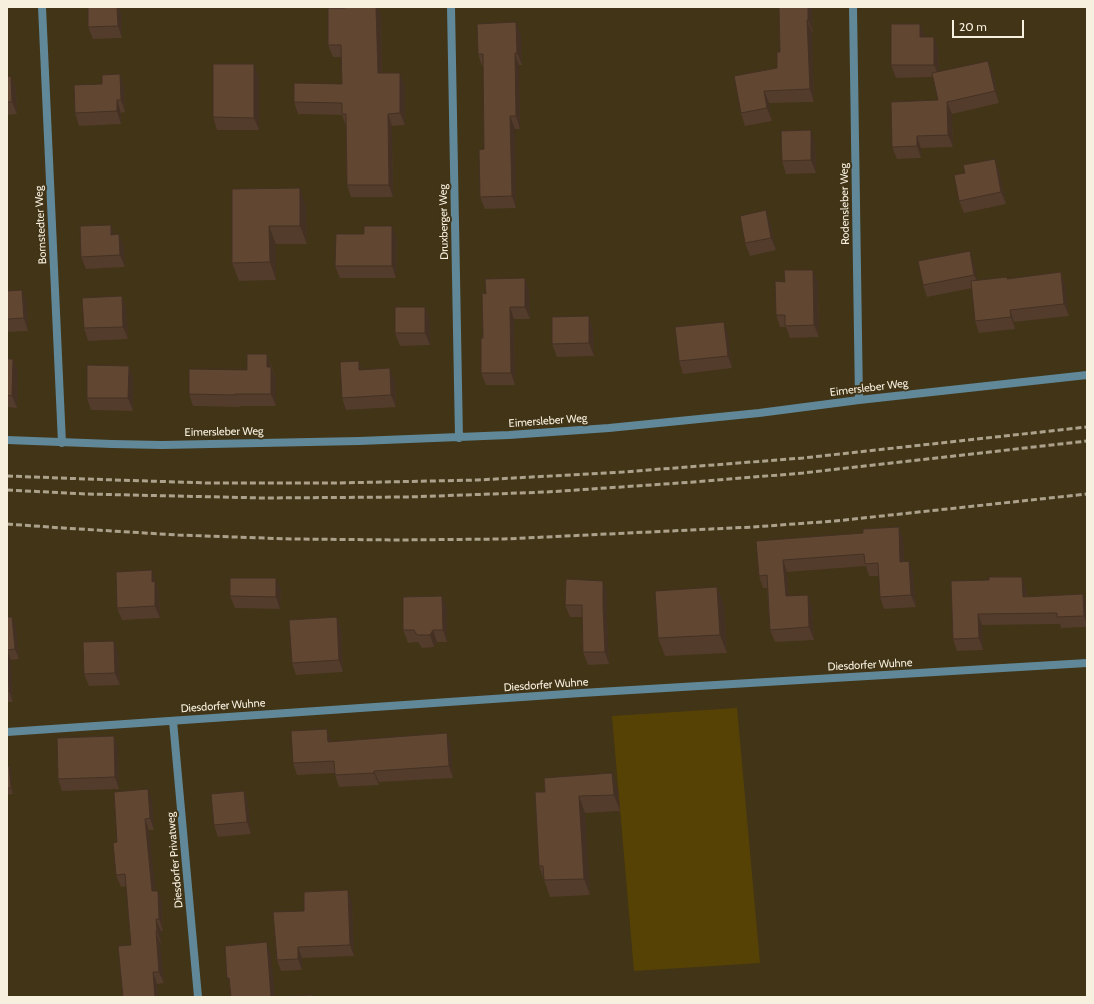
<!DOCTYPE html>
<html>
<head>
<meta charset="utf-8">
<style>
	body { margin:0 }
	#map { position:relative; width:1094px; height:1004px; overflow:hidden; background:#413417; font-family:Cabin,sans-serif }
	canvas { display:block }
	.frame { position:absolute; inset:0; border:8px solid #f8f0df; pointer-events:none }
	.scale { position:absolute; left:952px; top:20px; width:72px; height:18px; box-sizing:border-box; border:2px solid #f8f0df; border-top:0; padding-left:5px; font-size:12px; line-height:14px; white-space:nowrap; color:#f8f0df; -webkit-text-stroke:3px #413417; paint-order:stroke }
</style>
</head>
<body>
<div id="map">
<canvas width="1094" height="1004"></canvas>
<div class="frame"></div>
<div class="scale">20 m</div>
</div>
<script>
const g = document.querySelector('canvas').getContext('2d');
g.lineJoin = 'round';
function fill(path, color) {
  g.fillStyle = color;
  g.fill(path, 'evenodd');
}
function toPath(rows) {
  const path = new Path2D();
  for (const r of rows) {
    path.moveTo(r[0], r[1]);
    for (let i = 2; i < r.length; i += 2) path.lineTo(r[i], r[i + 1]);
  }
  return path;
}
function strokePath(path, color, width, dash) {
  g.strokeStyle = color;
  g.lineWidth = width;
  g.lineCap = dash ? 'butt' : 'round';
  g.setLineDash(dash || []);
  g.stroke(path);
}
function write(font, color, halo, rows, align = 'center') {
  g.font = font + ' Cabin,sans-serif';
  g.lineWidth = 4;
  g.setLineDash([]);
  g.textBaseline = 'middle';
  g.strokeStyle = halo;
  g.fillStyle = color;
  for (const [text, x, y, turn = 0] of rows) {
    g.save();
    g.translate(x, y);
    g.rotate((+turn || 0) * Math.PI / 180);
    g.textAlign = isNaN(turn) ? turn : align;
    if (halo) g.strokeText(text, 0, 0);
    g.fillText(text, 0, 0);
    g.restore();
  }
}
const green = toPath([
	[737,708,760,963,634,971,612,716]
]);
const minor = toPath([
	[42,7,62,443],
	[451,7,459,438],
	[853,7,859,400],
	[7,440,112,444,162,445,359,441,509,435,609,428,759,413,859,400,1087,375],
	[173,721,198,997],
	[7,732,581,693,1087,663]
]);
const rail = toPath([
	[7,476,86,479,208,483,336,483,478,480,623,472,803,458,1087,427],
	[7,490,87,494,264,498,408,497,547,492,694,482,803,473,1087,441],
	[7,524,63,528,178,535,291,539,398,540,504,539,753,527,835,521,1087,494]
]);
const wall = toPath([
	[88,7,119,7,121,12,122,38,93,39,88,27],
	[779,7,812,7,813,32,812,32,814,102,769,103,772,121,745,126,741,113,777,68,780,52],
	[381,15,382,73,405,85,405,125,392,126,393,197,351,197,347,185,346,126,342,115,298,114,294,102,342,84,341,57,333,57,328,45],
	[521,35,522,65,519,65,520,129,515,129,516,208,485,209,480,197,484,149,483,66,482,66,478,54],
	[925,36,925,37,938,49,939,72,988,61,993,73,999,103,952,114,953,147,921,148,921,158,897,159,892,147,938,100,933,77,896,78,891,65],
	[11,76,16,89,17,114,7,115,7,77],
	[259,77,259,130,217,130,213,117],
	[124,86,125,112,121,113,121,124,79,126,75,113],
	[815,143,816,173,786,174,782,161],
	[995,159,999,171,1006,204,964,213,959,201,965,173],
	[232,189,306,206,307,244,276,244,276,280,239,281,232,263],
	[766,210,770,223,776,250,750,256,745,243],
	[111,225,114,235,124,247,125,267,86,269,81,257],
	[364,234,397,238,396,278,340,278,335,266],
	[974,264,977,280,1007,279,1061,272,1065,285,1069,316,1014,322,1015,329,979,333,975,321,972,288,927,297,923,285],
	[818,282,819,337,790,338,786,327,780,327,776,315],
	[529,290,530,319,514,319,515,385,486,385,481,373,483,338,486,294],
	[7,291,27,302,28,331,7,332],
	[122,296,126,308,128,339,88,341,84,328],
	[425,307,430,319,430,345,400,346,395,333],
	[589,316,593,329,594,356,557,357,552,344],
	[728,334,732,368,683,374,679,361],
	[267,354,276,379,276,406,240,406,240,407,193,406,189,394,247,370],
	[7,359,13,359,18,371,17,408,7,407],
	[129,366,133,379,133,411,91,410,87,398],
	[362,370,395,381,396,407,346,410,342,398],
	[899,527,903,539,904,561,913,573,916,607,884,609,880,597,879,576,869,576,866,566,787,572,789,596,812,607,814,640,775,642,770,630,767,588,763,588,759,576,756,541,863,533],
	[951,581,1026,588,1027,597,1087,605,1087,627,1061,628,1060,624,982,625,983,650,957,651,953,639],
	[156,582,159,594,160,618,122,620,117,608],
	[717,587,724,605,727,653,665,656,658,638],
	[281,590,280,609,235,608,230,596],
	[607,593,607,618,609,664,588,665,583,652,582,617,570,617,565,605],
	[442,596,447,608,447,642,437,642,434,647,422,648,418,642,408,643,403,630],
	[7,617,12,617,16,627,19,659,11,660,13,702,7,702],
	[337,617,341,629,343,672,296,675,292,663],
	[118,653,120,685,89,686,84,674],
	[114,736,118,748,119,789,62,791,58,779],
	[331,740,331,742,451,745,453,778,379,782,379,785,339,787,335,775,335,773,297,775,293,763],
	[7,766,9,766,11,772,13,794,7,795],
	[612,773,618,790,620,811,585,813,590,895,550,897,539,866,545,792],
	[244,791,248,803,251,834,218,837,214,825],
	[152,801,154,830,149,830,155,891,162,902,163,931,161,931,161,943,160,943,164,983,157,984,158,997,123,997,131,945,126,886,121,887,116,875],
	[352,901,354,956,302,958,302,970,281,971,277,960,304,911]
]);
const shadedWall = toPath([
	[117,7,119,7,121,12,122,38,118,26],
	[376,7,378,7,381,15,382,85,378,73],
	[808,7,812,7,813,32,808,20],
	[807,20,812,32,814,102,810,89],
	[516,22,521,35,522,65,517,53],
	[920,24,925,36,924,49,920,37],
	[934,37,938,49,939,77,934,65],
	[515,53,519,65,520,129,516,116],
	[988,61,993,73,999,103,995,91],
	[254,64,259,77,259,130,254,118],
	[400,73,405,85,405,125,400,113],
	[120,74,124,86,125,112,121,100],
	[11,76,16,89,17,114,12,102],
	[764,91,769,103,772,121,767,108],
	[117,100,121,113,121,124,117,111],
	[947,102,952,114,953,147,948,135],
	[388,114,392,126,393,197,389,185],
	[510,116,515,129,516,208,512,196],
	[811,130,815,143,816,173,811,160],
	[917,136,921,148,921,158,917,146],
	[995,159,999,171,1006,204,1001,192],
	[300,188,306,206,307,244,300,226],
	[766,210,770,223,776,250,771,238],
	[111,225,115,237,111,235],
	[269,226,276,244,276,280,270,262],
	[392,226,397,238,396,278,392,266],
	[119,234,124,247,125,267,120,255],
	[970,251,974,264,979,287,974,275],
	[813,270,818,282,819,337,814,325],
	[1061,272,1065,285,1069,316,1064,304],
	[525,278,529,290,530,319,525,307],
	[22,290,27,302,28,331,24,318],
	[122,296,126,308,128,339,123,327],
	[425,307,430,319,430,345,425,333],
	[510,307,514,319,515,385,511,373],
	[1010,310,1014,322,1015,329,1011,317],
	[589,316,593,329,594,356,589,343],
	[724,322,728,334,732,368,728,356],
	[267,354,271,366,271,377,271,367,276,379,276,406,271,394,267,367],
	[13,359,18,371,17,408,12,396],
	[359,361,363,373,359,370],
	[129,366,133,379,133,411,128,398],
	[390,368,395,381,396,407,391,395],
	[899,527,903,539,905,574,900,562],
	[783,560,787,572,790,608,786,596],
	[909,561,913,573,916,607,911,595],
	[152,570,156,582,159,594,160,618,155,606,152,582],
	[1022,577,1026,588,1027,608,1023,597],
	[276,578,281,590,280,609,276,597],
	[603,581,607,593,607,618,609,664,605,652,603,606],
	[717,587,724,605,727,653,720,635],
	[1083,594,1087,605,1087,626,1084,616],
	[808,595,812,607,814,640,809,627],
	[442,596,447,608,447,642,443,630],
	[978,614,982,625,983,650,979,638],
	[12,617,16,627,19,659,15,649],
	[337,617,341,629,343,672,339,660],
	[433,630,437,642,434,647,430,635],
	[114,641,118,653,120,685,115,673],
	[7,650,11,660,13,702,9,691],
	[327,729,331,740,332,754,328,742],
	[447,733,451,745,453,778,449,766],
	[114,736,118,748,119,789,115,777],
	[9,766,11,772,13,794,11,788],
	[374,771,379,782,379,785,374,773],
	[612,773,618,790,620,811,614,795],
	[148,789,152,801,154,830,150,818],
	[244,791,248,803,251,834,247,822],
	[579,796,585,813,590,895,584,879],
	[145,819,149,830,157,903,152,891],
	[348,890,352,901,354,956,350,945],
	[158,891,162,902,163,931,159,919],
	[156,919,161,931,161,943,157,931],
	[156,931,160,943,164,983,159,972],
	[267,942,271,955,275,997,271,997],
	[298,947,302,958,302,970,298,959],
	[153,972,157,984,158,997,155,997]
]);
const building = toPath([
	[88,7,117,7,118,26,88,27,88,7],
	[345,7,376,7,378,73,400,73,400,113,388,114,389,185,347,185,346,114,342,114,342,103,294,102,294,83,342,84,341,45,328,45,328,8,345,8,345,7],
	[779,7,808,7,808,20,807,20,810,89,764,91,767,108,741,113,734,76,777,68,777,52,780,52,779,7],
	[516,22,517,53,515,53,516,116,510,116,512,196,480,197,479,150,484,149,483,54,478,54,477,24,516,22],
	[891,24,920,24,920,37,934,37,934,65,891,65,891,24],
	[988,61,995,91,947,102,948,135,917,136,917,146,892,147,891,102,938,100,932,73,988,61],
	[213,64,254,64,254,118,213,117,213,64],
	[120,74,121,100,117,100,117,111,75,113,74,85,102,84,102,75,120,74],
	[11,76,12,102,7,102,7,77,11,76],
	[811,130,811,160,782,161,781,131,811,130],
	[995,159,1001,192,959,201,954,175,965,173,963,165,995,159],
	[300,188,300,226,269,226,270,262,232,263,232,189,300,188],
	[766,210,771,238,745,243,740,216,766,210],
	[111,225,111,235,119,234,120,255,81,257,80,226,111,225],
	[364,226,392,226,392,266,335,266,336,234,364,234,364,226],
	[970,251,974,275,923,285,918,261,970,251],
	[784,270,813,270,814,325,785,326,785,315,776,315,775,281,785,282,784,270],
	[1061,272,1064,304,1010,310,1011,317,975,321,971,281,1007,277,1007,279,1061,272],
	[525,278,525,307,510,307,511,373,481,373,481,338,483,338,482,293,486,294,485,279,525,278],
	[22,290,24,318,7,319,7,291,22,290],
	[122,296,123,327,84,328,82,298,122,296],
	[395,307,425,307,425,333,395,333,395,307],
	[589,316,589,343,552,344,552,317,589,316],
	[724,322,728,356,679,361,675,327,724,322],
	[247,354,267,354,267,367,271,367,271,394,235,394,235,395,189,394,189,369,247,370,247,354],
	[7,359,13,359,12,396,7,395,7,359],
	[359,361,359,370,390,368,391,395,342,398,340,362,359,361],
	[87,365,129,366,128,398,87,398,87,365],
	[899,527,900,562,909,561,911,595,880,597,878,563,865,564,864,554,783,560,786,596,808,595,809,627,770,630,767,575,759,576,756,541,863,533,863,529,899,527],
	[152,570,152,582,155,581,155,606,117,608,116,572,152,570],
	[989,577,1022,577,1023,597,1083,594,1084,616,1057,617,1057,613,978,614,979,638,953,639,951,581,989,580,989,577],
	[230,578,276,578,276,597,230,596,230,578],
	[566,579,603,581,603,606,605,652,583,652,582,605,565,605,566,579],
	[717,587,720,635,658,638,655,591,717,587],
	[442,596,443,630,433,630,430,635,417,635,414,630,403,630,403,597,442,596],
	[7,617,12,617,15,649,7,650,9,691,7,691,7,617],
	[337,617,339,660,292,663,289,620,337,617],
	[114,641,115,673,84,674,83,642,114,641],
	[327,729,328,742,447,733,449,766,374,771,374,773,335,775,334,761,293,763,291,731,327,729],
	[114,736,115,777,58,779,57,738,114,736],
	[7,766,9,766,11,788,7,788,7,766],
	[612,773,614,795,579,796,584,879,544,880,543,866,539,866,535,792,545,792,544,778,612,773],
	[148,789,150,818,145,819,152,891,158,891,159,919,156,919,157,931,156,931,159,972,153,972,155,997,123,997,118,946,131,945,125,874,116,875,113,843,117,842,114,792,148,789],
	[244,791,247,822,214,825,211,794,244,791],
	[348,890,350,945,298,947,298,959,277,960,273,912,304,911,304,892,348,890],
	[267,942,271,997,231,997,229,978,227,978,225,946,267,942],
	[313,995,313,997,275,997,313,995]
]);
const streetNames = [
	["Rodensleber Weg",845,204,-91],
	["Druxberger Weg",444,222,-91],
	["Bornstedter Weg",41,225,-93],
	["Eimersleber Weg",869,388,-7],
	["Eimersleber Weg",548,421,-4],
	["Eimersleber Weg",224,432,-1],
	["Diesdorfer Wuhne",870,665,-3],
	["Diesdorfer Wuhne",546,685,-4],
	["Diesdorfer Wuhne",223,706,-4],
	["Diesdorfer Privatweg",175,860,-95]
];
fill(green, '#574206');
strokePath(minor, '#608898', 8);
strokePath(rail, '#aca28c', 3, [6, 3]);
fill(wall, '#533c2b');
fill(shadedWall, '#443123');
fill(building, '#614632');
strokePath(building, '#443123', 1);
write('11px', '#f8f0df', '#413417', streetNames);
</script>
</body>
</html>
